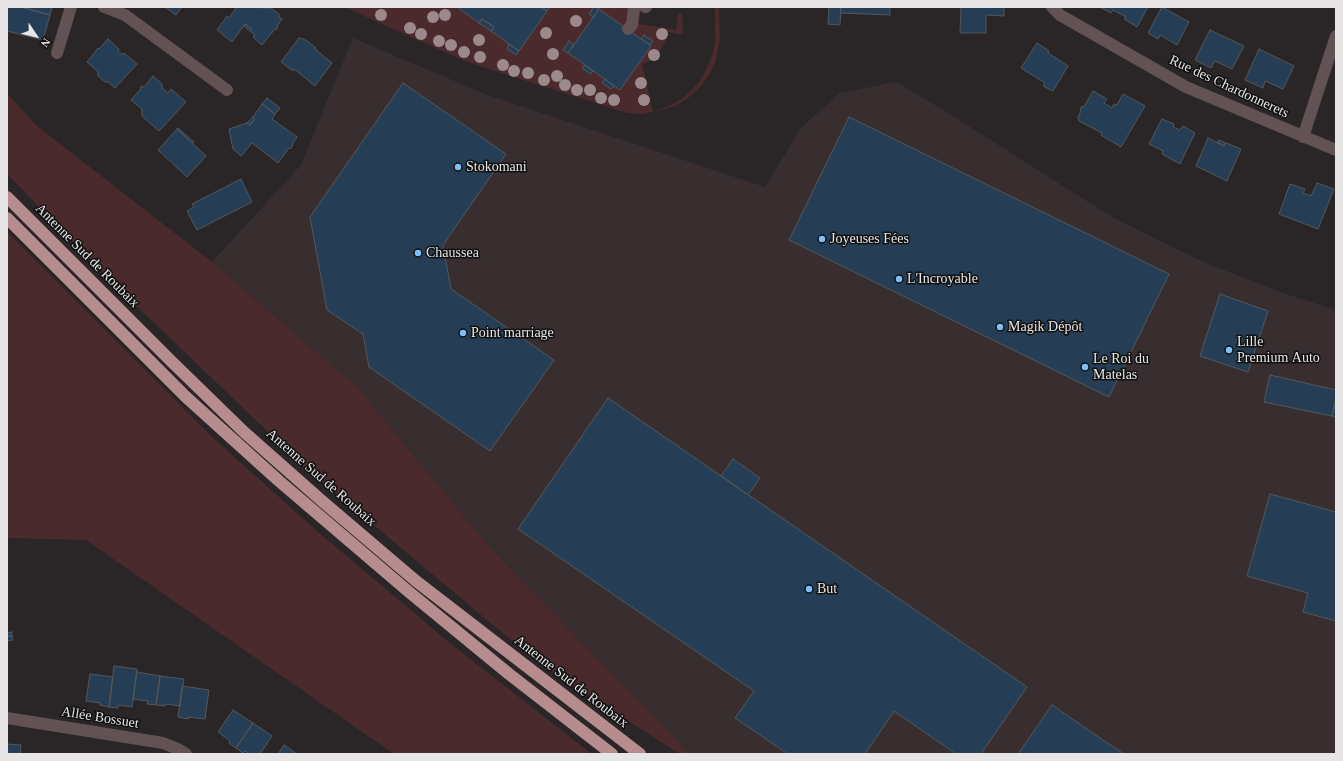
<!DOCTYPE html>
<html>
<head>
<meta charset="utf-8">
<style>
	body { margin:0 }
	#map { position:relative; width:1343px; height:761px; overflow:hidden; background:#2a2627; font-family:Georgia,serif }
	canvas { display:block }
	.frame { position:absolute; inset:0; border:8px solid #e7e5e5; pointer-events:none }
	.north { position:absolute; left:16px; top:16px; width:40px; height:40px; -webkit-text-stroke:3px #111010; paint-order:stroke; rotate:125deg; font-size:11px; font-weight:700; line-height:16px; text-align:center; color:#e7e5e5 }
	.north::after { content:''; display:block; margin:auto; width:14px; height:18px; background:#e7e5e5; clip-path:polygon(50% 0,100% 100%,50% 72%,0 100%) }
</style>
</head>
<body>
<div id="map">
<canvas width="1343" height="761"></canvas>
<div class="frame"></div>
<div class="north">N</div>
</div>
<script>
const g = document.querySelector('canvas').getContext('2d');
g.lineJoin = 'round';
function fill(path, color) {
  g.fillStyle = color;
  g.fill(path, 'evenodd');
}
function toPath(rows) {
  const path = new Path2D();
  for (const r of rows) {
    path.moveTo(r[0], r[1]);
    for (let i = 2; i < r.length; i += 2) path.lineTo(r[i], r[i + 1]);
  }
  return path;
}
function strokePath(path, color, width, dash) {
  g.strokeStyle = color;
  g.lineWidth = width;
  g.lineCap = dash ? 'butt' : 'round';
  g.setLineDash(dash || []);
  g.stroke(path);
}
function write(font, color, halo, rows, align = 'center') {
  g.font = font + ' Georgia,serif';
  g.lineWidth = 3;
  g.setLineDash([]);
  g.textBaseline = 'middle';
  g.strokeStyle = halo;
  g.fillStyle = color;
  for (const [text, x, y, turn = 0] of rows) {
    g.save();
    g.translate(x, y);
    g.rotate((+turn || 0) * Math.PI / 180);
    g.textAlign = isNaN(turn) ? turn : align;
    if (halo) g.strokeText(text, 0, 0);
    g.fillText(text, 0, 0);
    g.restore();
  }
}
const built = toPath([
	[353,38,490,96,765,187,801,128,840,93,896,82,948,113,1112,217,1203,262,1286,294,1336,310,1336,754,690,754,486,543,358,388,212,262,301,165]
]);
const green = toPath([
	[344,7,641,7,639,24,676,30,678,14,682,14,683,35,667,32,666,41,658,54,648,62,642,64,653,112,673,104,684,97,699,82,705,72,713,53,715,41,715,7,719,7,720,39,715,63,709,75,700,87,687,99,675,106,665,109,652,112,642,114,627,113,467,62],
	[7,93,37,126,212,262,358,388,486,543,690,754,680,754,542,666,307,469,126,296,7,174],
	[7,232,211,436,318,532,451,644,592,754,394,754,86,540,7,538]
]);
const building = toPath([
	[7,7,21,7,50,15,43,40,7,31,7,7],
	[21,7,52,7,50,15,21,7],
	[165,7,182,7,176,15,165,7],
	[237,7,271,8,279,14,279,17,282,19,277,26,278,27,276,30,275,29,262,45,253,37,255,35,250,31,252,29,245,24,232,42,217,30,227,16,229,18,237,7],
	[457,7,541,7,547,11,519,51,491,31,494,27,482,19,479,23,457,7],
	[541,7,550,7,547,11,541,7],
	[594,7,599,9,593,17,589,14,594,7],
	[829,7,841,7,840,25,828,24,829,7],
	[841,7,890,7,890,15,840,13,841,7],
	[961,7,1004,7,1004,16,986,15,986,33,960,33,961,7],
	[1100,7,1148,7,1137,27,1124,19,1126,17,1113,10,1111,13,1100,7],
	[1162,7,1189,22,1177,45,1160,35,1158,39,1148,33,1162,7],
	[599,9,651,46,620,90,568,53,599,9],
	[482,19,494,27,491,31,479,23,482,19],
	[245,24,252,29,250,31,244,26,245,24],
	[1210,30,1244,46,1232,69,1215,61,1211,68,1195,60,1210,30],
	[644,35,653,41,650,45,641,39,644,35],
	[299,38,304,39,315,47,316,50,332,63,315,86,294,69,293,71,281,62,299,38],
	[108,39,119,49,118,51,123,55,124,53,137,64,115,88,108,82,105,82,98,76,98,72,87,62,98,48,99,49,108,39],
	[569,41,574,45,568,53,563,50,569,41],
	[1037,43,1049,51,1048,53,1068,66,1053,91,1043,86,1045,83,1021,68,1037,43],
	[509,44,519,51,516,55,507,49,509,44],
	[1259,49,1294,66,1283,89,1265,81,1263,88,1245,80,1259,49],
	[585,65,593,71,590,74,582,68,585,65],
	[153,76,162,84,162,88,168,93,171,89,186,102,159,131,142,116,142,109,131,100,141,89,140,88,142,86,144,87,153,76],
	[605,79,614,86,611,89,602,83,605,79],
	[403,83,506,154,443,245,451,289,554,360,490,451,369,367,363,334,327,310,310,217,403,83],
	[1093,91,1107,99,1104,103,1112,108,1114,104,1117,105,1123,94,1145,106,1121,147,1101,135,1102,133,1079,121,1078,117,1081,111,1080,110,1082,106,1084,107,1093,91],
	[267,98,280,108,275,114,262,104,267,98],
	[262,104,275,114,272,119,297,137,292,145,293,145,290,149,289,148,278,163,252,143,241,156,233,149,229,129,247,123,250,125,255,119,253,117,262,104],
	[253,117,255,119,250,125,247,123,253,117],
	[849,117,1169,274,1109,397,789,240,849,117],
	[1162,119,1174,124,1173,127,1180,130,1183,126,1195,133,1180,164,1162,154,1163,151,1149,144,1162,119],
	[178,128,194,142,192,143,177,129,178,128],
	[177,129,206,156,187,177,158,150,177,129],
	[1208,138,1224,146,1226,143,1241,149,1227,181,1196,166,1208,138],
	[1219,140,1226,143,1224,146,1217,142,1219,140],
	[241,179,252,202,197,230,187,211,194,207,192,204,241,179],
	[1317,183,1334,189,1318,229,1279,214,1290,184,1305,189,1303,193,1311,196,1317,183],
	[1220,294,1268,311,1248,372,1200,356,1220,294],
	[1270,375,1336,390,1336,398,1332,416,1264,402,1270,375],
	[608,398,1027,687,981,754,956,754,894,711,865,754,788,754,735,718,754,691,518,529,608,398],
	[1336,398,1336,417,1332,416,1336,398],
	[733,459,760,478,748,495,721,476,733,459],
	[1270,494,1336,512,1336,621,1303,612,1308,593,1247,576,1270,494],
	[12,632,12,636,7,636,7,633,12,632],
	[7,636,12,636,13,640,7,641,7,636],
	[114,666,137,669,132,707,118,705,118,708,109,707,114,666],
	[137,672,160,676,156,705,147,704,148,701,133,699,137,672],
	[90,674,113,677,109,707,100,705,100,703,86,701,90,674],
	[160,676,184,679,180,706,165,704,165,706,156,705,160,676],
	[182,686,209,690,205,719,188,717,188,719,178,717,182,686],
	[1052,705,1100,738,1124,754,1018,754,1052,705],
	[233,710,253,723,236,748,229,743,230,741,218,732,233,710],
	[253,723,272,736,260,754,249,754,245,751,243,753,236,748,253,723],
	[7,744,21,745,20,754,7,753,7,744],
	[284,745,297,754,278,754,284,745]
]);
const minor = toPath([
	[104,7,125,15,227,90],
	[645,7,646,7],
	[1052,7,1060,15,1186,87,1336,150],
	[628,29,632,25,634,7],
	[57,53,71,7],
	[1303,137,1336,36],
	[7,718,163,743,178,749,186,754]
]);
const highway = toPath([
	[7,197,170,360,244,432,322,501,416,581,640,754],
	[7,218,186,397,279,481,409,592,509,674,612,754]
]);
const trees = [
	[381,15],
	[445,15],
	[433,17],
	[576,21],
	[410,28],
	[546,33],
	[421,34],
	[662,34],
	[479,40],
	[439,41],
	[451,45],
	[464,52],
	[553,54],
	[654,55],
	[480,57],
	[503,65],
	[514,71],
	[528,73],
	[557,76],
	[544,80],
	[641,83],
	[565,85],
	[577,90],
	[590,90],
	[601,98],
	[614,100],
	[644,100]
];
const markers = [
	[458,167,4,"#7ebef9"],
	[822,239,4,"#7ebef9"],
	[418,253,4,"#7ebef9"],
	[899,279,4,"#7ebef9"],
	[1000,327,4,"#7ebef9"],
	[463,333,4,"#7ebef9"],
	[1229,350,4,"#7ebef9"],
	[1085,367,4,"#7ebef9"],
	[809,589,4,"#7ebef9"]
];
const streetNames = [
	["Rue des Chardonnerets",1229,87,25],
	["Antenne Sud de Roubaix",87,256,45],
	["Antenne Sud de Roubaix",321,478,41],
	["Antenne Sud de Roubaix",571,682,38],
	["Allée Bossuet",100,718,9]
];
const poiNames = [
	["Stokomani",466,167],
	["Joyeuses Fées",830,239],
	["Chaussea",426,253],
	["L'Incroyable",907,279],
	["Magik Dépôt",1008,327],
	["Point marriage",471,333],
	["Lille",1237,342],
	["Premium Auto",1237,358],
	["Le Roi du",1093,359],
	["Matelas",1093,375],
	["But",817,589]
];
fill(built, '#382e2f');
fill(green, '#4a2a2d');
fill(building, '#253e56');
strokePath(building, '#545759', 1);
strokePath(minor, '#635253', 12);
strokePath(highway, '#b68c8f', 12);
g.fillStyle = '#9b898b';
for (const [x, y] of trees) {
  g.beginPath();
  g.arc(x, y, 6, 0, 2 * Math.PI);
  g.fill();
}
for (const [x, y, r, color] of markers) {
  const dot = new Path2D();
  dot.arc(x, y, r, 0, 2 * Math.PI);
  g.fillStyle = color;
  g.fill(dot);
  strokePath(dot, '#111010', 1.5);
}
write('14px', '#e7e5e5', '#111010', streetNames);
write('14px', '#e7e5e5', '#111010', poiNames, 'left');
</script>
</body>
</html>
